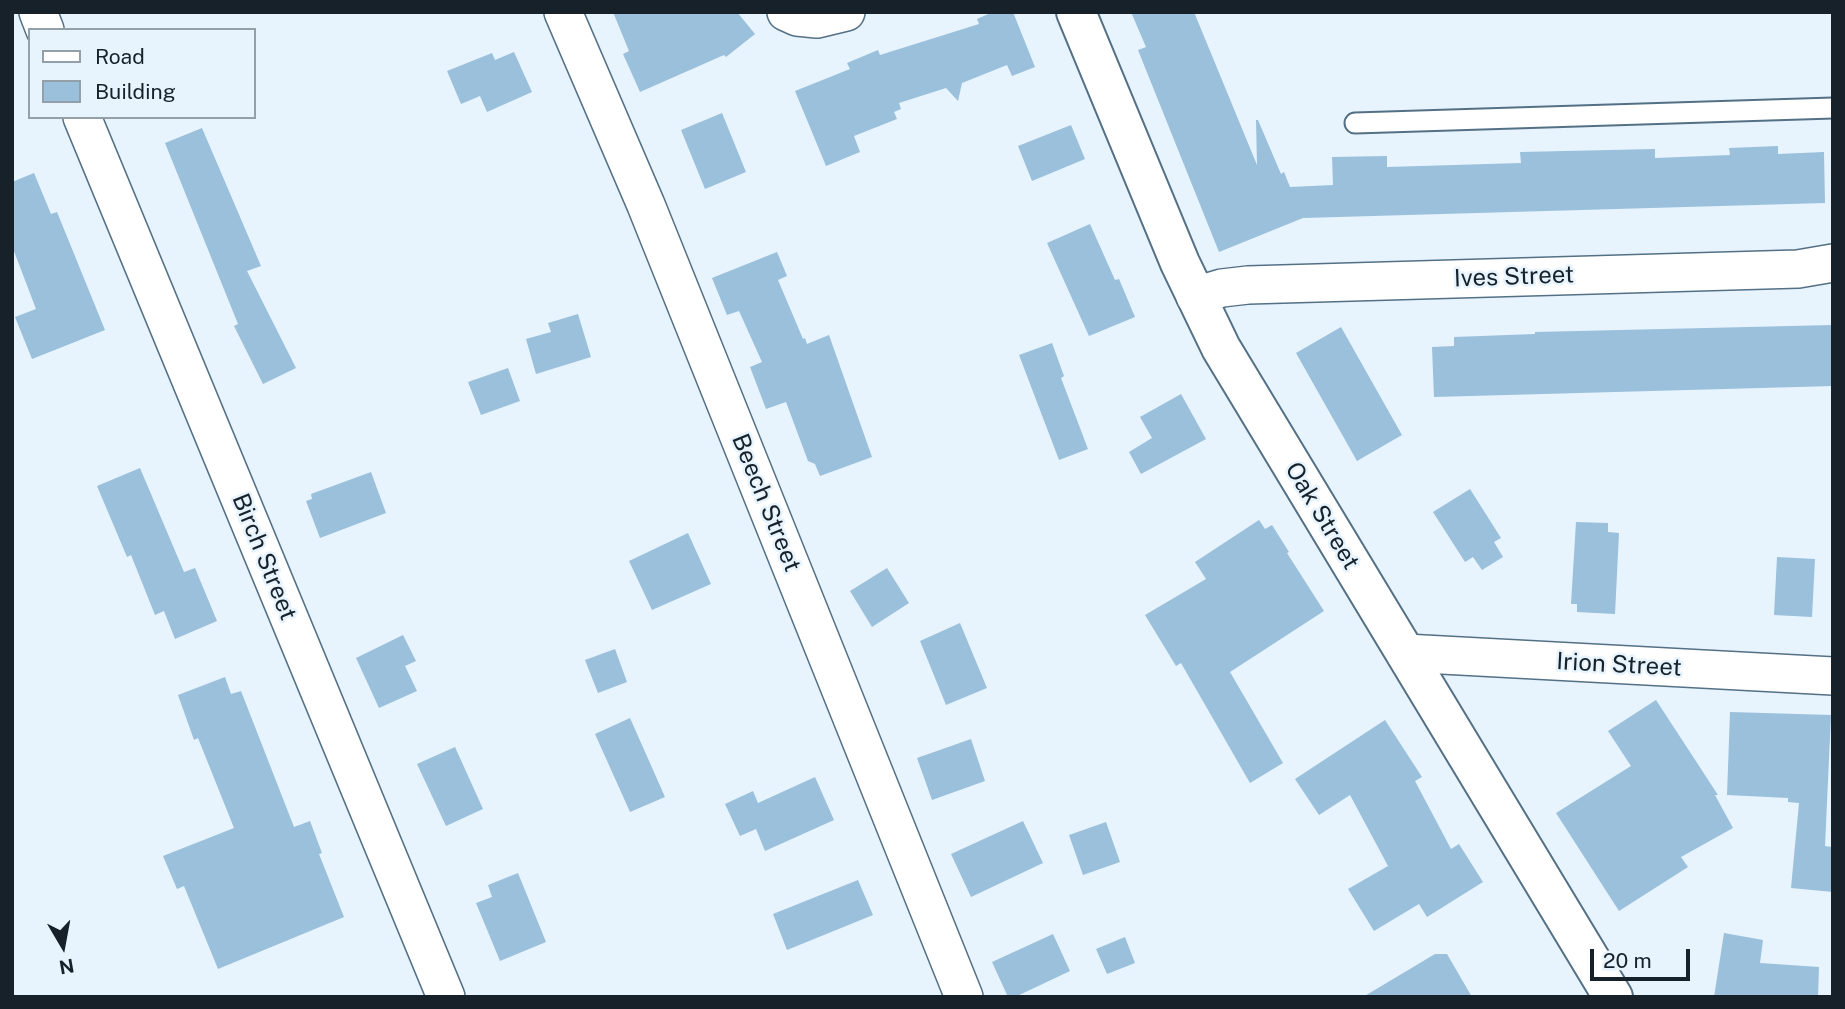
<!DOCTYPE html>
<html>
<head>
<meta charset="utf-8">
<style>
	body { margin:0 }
	#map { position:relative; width:1845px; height:1009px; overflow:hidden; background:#e7f3fd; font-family:"Public Sans",sans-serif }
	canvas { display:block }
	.frame { position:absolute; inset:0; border:14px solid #16212a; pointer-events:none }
	.legend { position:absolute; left:28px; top:28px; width:228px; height:91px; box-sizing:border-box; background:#e7f3fd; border:2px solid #939fa9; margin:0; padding:9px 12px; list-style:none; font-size:21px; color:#16212a }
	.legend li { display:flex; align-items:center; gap:14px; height:35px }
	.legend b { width:35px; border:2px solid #939fa9 }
	.north { position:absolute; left:28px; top:911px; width:70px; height:70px; -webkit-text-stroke:5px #e7f3fd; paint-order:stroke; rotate:170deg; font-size:19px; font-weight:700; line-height:28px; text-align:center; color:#16212a }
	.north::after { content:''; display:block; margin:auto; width:24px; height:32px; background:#16212a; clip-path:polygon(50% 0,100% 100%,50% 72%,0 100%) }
	.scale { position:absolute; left:1590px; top:949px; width:100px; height:32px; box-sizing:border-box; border:4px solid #16212a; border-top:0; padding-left:9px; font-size:21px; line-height:24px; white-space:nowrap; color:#16212a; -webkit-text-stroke:5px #e7f3fd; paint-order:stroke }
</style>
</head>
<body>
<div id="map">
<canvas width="1845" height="1009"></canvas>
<div class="frame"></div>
<ul class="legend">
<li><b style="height:9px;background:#fff"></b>Road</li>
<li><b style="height:19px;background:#9ac0dc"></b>Building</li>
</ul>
<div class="north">N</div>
<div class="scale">20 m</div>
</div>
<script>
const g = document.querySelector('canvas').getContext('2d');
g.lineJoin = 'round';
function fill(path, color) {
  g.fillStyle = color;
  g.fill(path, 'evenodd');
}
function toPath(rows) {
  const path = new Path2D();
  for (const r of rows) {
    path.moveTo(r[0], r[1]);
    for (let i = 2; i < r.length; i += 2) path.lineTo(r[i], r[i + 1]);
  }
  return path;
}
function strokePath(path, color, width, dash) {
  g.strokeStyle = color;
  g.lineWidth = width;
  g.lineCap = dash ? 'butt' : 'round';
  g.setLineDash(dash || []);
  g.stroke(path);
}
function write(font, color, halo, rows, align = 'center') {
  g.font = font + ' "Public Sans",sans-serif';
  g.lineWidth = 5;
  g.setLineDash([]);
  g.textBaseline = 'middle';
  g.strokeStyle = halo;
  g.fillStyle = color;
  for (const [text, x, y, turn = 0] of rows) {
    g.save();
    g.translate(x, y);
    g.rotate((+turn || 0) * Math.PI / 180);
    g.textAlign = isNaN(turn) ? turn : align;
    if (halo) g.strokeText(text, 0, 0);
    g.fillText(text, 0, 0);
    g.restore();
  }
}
const building = toPath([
	[613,12,737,12,755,34,726,57,724,55,640,92,623,54,629,51],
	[993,12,1013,12,1035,67,1012,76,1007,65,962,83,958,101,946,88,899,103,901,109,894,112,897,119,854,136,860,152,826,166,795,91,850,69,847,63,878,50,880,55,979,24,977,19],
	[1131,12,1194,12,1257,165,1256,120,1258,120,1281,174,1284,172,1290,187,1333,185,1332,157,1387,156,1387,167,1521,163,1520,152,1655,149,1655,158,1730,155,1729,148,1778,146,1778,154,1824,152,1825,203,1303,218,1219,252,1138,50,1146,47],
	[514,52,532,92,487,112,480,96,461,104,447,71,492,53,495,60],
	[722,113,746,172,705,189,681,130],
	[1071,125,1085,159,1032,181,1018,146],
	[202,128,261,266,247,271,296,368,263,384,234,326,238,324,165,143],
	[34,173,51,214,57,212,105,330,32,359,15,317,36,309,12,246,12,182],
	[1090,224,1115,280,1119,279,1135,317,1089,336,1047,243],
	[777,252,787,276,778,280,803,339,805,338,807,344,829,335,872,457,820,476,815,464,808,461,786,402,766,409,750,367,762,362,739,311,727,315,712,278],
	[578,314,591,357,536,374,526,339,551,332,548,323],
	[1833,325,1833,386,1434,397,1432,347,1454,346,1454,337,1535,334,1535,332],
	[1341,327,1402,435,1357,461,1296,353],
	[1052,343,1064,376,1061,378,1088,449,1059,460,1019,355],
	[508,368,520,401,481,415,468,382],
	[1181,394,1206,439,1141,474,1129,452,1152,438,1140,417],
	[140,468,184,572,195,568,217,621,175,639,164,611,155,615,131,555,127,557,97,486],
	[371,472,386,513,320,538,306,501,312,499,311,494],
	[1470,489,1501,538,1494,542,1503,557,1482,570,1473,557,1465,562,1433,512],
	[1259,520,1265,529,1272,525,1289,552,1287,553,1324,611,1230,672,1283,763,1250,783,1181,663,1176,666,1145,615,1206,579,1195,562],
	[1576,522,1608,523,1608,532,1619,533,1615,614,1577,612,1577,604,1571,604],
	[688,533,711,584,652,610,629,561],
	[1777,557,1815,559,1812,617,1774,615],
	[887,568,909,603,872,627,850,591],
	[960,623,987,688,946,705,920,641],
	[403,635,416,661,405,666,417,691,379,708,356,658],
	[615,649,627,682,598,693,585,660],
	[225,677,231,694,241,691,294,827,310,821,322,853,319,854,344,917,218,969,184,886,177,889,163,856,234,828,198,738,194,740,178,695],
	[1656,700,1718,795,1715,795,1733,828,1681,857,1688,867,1619,911,1556,813,1631,766,1608,731],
	[1730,712,1831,715,1825,846,1833,847,1833,892,1791,888,1799,803,1788,802,1788,798,1727,795],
	[630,718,665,797,630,812,595,734],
	[1385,720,1422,777,1415,781,1451,849,1459,844,1483,882,1427,917,1419,904,1374,931,1348,889,1388,866,1350,795,1319,815,1295,779],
	[971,739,985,781,932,800,917,758],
	[455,747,483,809,446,826,417,764],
	[815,777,834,820,765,851,756,829,740,836,725,804,753,791,758,803],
	[1023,821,1043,863,971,897,951,854],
	[1106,822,1120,862,1083,875,1069,835],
	[518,873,546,942,500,961,476,903,492,897,488,885],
	[858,880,873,915,787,950,773,914],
	[1724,933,1763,940,1760,963,1819,967,1818,997,1714,997],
	[1053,934,1070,971,1015,997,1008,997,992,962],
	[1125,937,1135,963,1107,974,1096,949],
	[1435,954,1447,954,1472,997,1363,997]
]);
const service = toPath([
	[1355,123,1833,108]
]);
const minor = toPath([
	[38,12,45,30],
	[563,12,646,205,964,997],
	[786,12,797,17,817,19,846,12],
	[82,117,446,997],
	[1195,296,1222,288,1248,285,1798,269,1833,263],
	[1405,653,1833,676]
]);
const tertiary = toPath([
	[1076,12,1180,263,1221,348,1613,997]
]);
const streetNames = [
	["Ives Street",1514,277,-2],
	["Beech Street",766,503,68],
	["Oak Street",1322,516,59],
	["Birch Street",264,557,68],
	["Irion Street",1619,665,3]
];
fill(building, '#9ac0dc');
strokePath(service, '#547085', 23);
strokePath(minor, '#547085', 40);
strokePath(tertiary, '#547085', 42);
strokePath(service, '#fff', 19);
strokePath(minor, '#fff', 37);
strokePath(tertiary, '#fff', 38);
write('24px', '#16212a', '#e7f3fd', streetNames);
</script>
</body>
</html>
